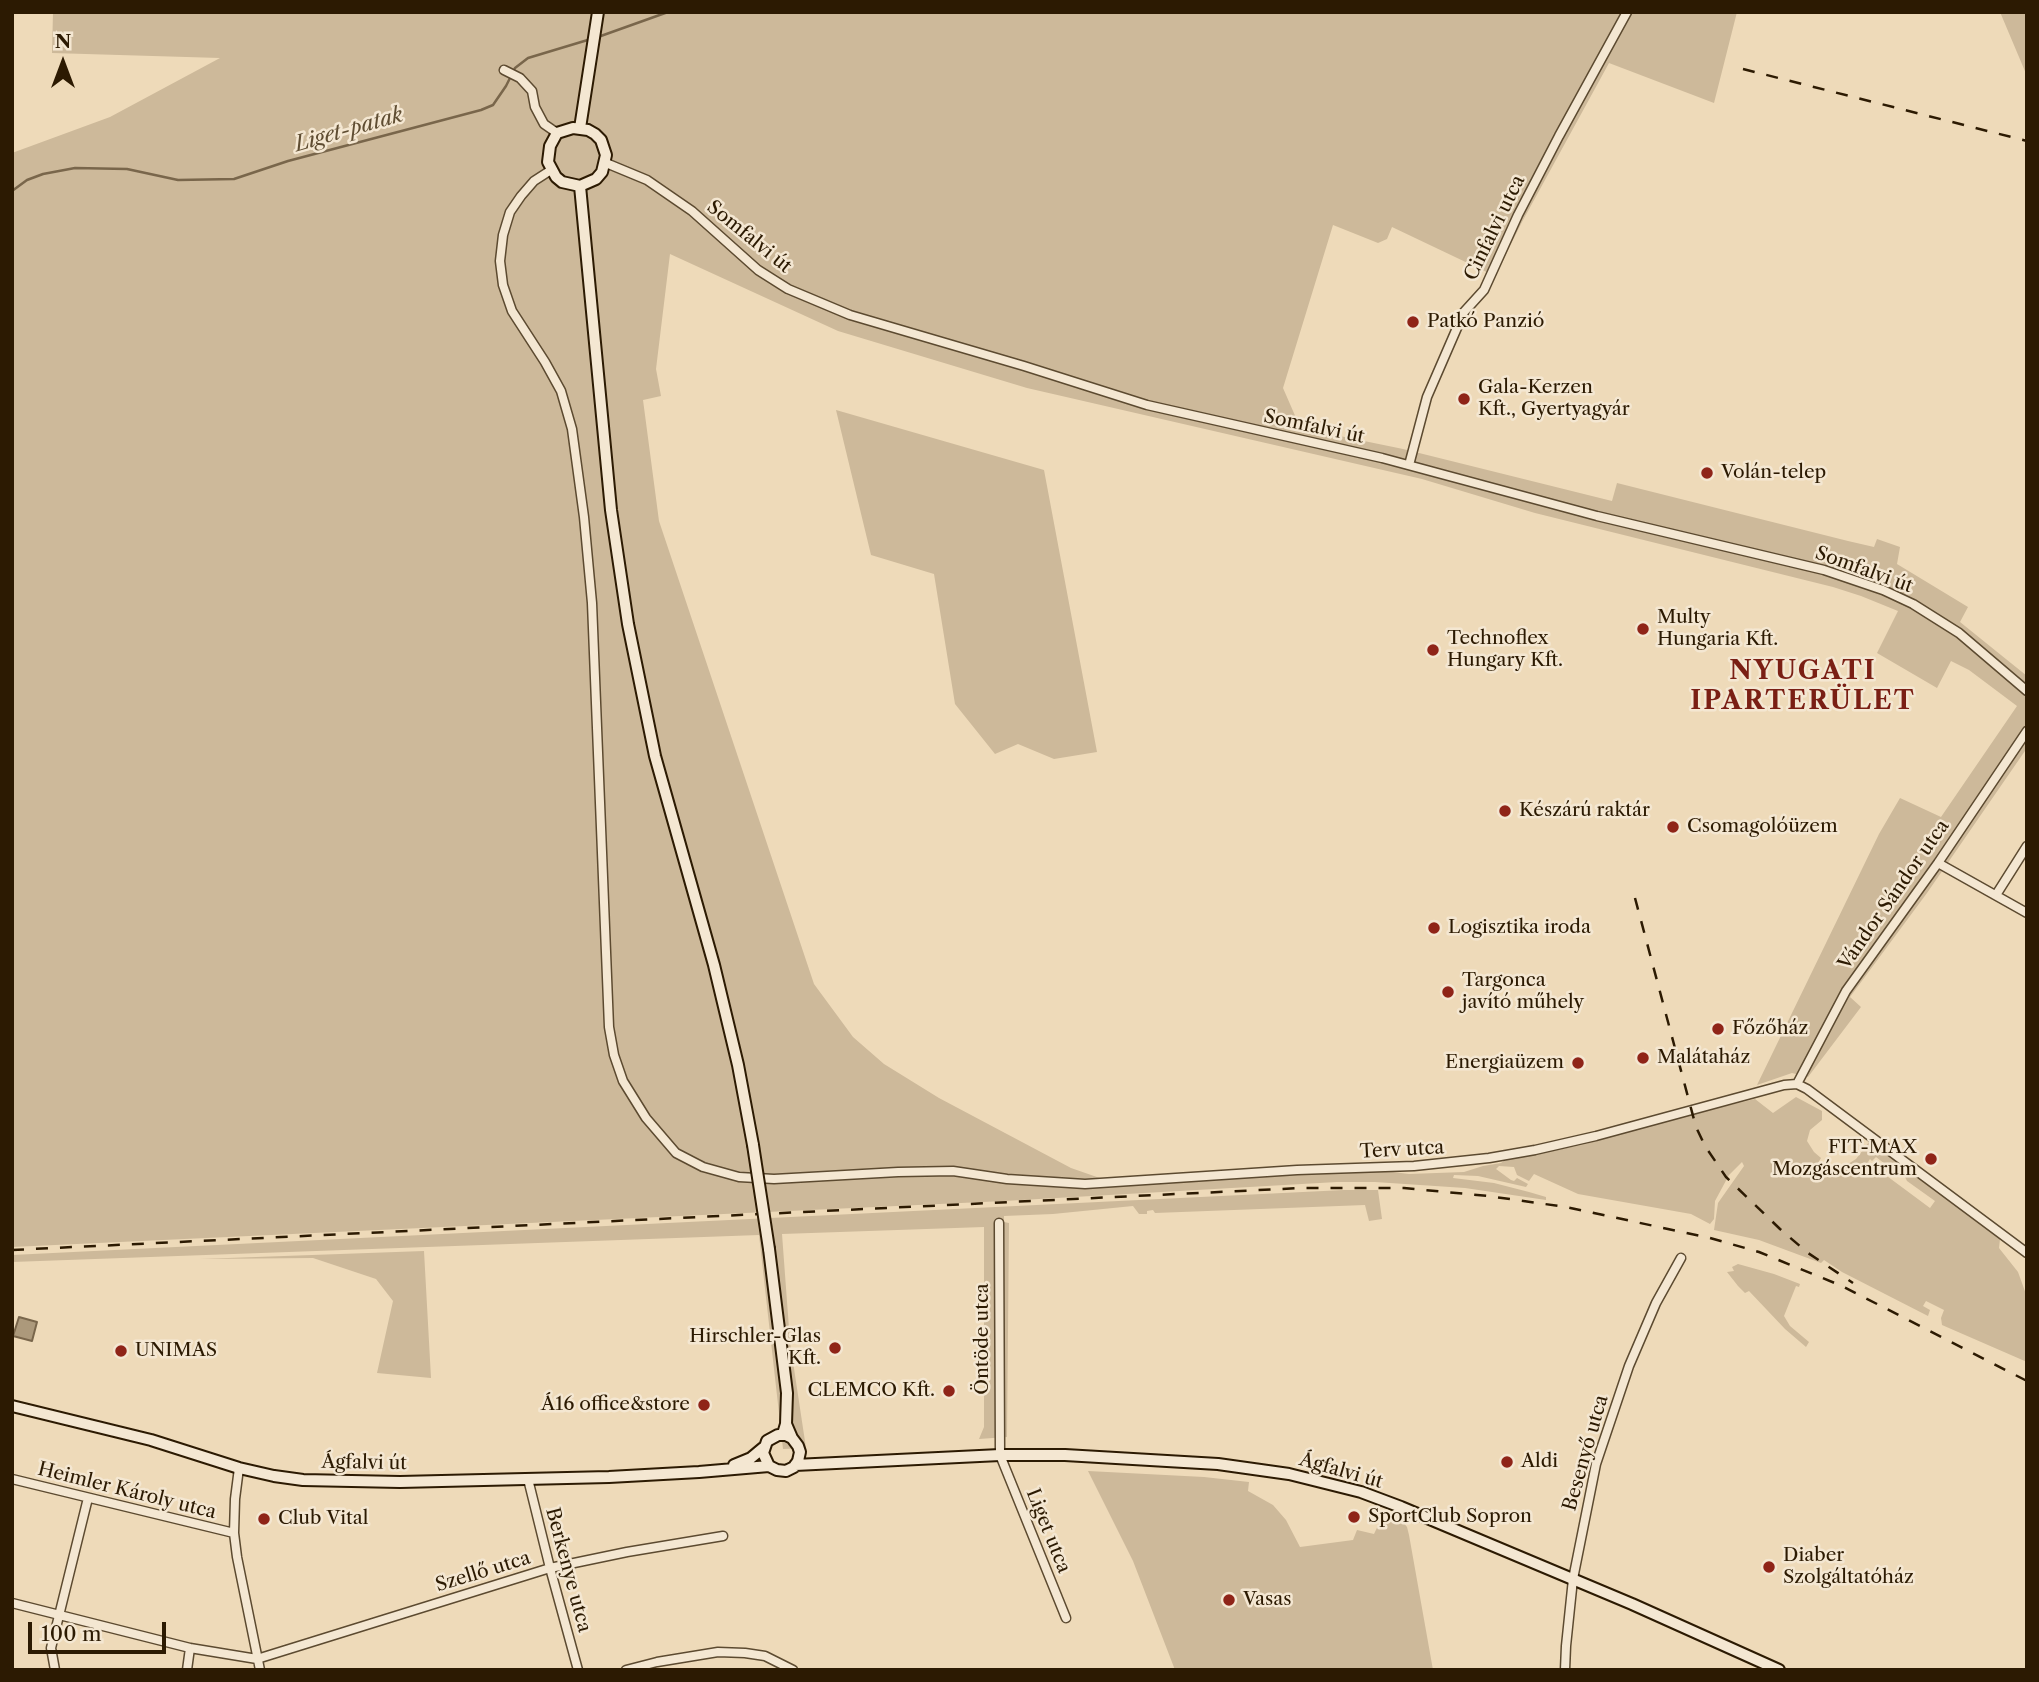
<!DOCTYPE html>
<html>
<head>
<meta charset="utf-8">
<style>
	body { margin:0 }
	#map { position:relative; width:2039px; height:1682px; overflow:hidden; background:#eedab9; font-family:"Libre Caslon Text",serif }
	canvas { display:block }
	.frame { position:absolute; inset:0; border:14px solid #2c1a02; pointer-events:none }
	.north { position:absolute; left:28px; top:28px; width:70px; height:70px; -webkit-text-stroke:5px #f4e7d2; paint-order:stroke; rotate:0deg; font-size:19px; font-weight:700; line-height:28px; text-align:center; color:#2c1a02 }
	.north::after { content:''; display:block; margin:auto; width:24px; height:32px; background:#2c1a02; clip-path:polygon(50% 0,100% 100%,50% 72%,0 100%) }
	.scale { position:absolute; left:28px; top:1622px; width:138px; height:32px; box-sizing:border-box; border:4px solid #2c1a02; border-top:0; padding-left:9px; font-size:21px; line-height:24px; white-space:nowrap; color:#2c1a02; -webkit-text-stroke:5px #f4e7d2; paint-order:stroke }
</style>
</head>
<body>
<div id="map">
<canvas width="2039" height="1682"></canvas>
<div class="frame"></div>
<div class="north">N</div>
<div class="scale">100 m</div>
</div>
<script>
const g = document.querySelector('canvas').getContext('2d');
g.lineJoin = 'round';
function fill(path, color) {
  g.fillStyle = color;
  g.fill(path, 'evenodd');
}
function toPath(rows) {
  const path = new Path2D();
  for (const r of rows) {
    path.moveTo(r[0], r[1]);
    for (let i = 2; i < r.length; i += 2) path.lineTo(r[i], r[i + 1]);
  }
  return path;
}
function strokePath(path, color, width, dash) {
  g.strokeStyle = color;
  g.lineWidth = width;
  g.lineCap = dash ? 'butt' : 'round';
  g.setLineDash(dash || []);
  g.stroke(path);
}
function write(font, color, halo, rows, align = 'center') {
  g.font = font + ' "Libre Caslon Text",serif';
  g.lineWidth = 5;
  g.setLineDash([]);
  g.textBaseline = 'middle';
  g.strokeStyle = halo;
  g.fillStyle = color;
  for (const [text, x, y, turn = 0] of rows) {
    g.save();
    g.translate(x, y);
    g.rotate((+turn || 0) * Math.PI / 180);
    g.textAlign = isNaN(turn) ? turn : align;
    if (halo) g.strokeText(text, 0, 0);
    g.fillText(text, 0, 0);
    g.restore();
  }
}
const green = toPath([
	[53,12,1737,12,1714,103,1609,63,1522,222,1495,276,1392,227,1387,239,1378,243,1333,225,1283,388,1300,427,1310,429,1319,421,1329,424,1330,434,1403,449,1612,501,1617,483,1848,541,1874,547,1877,539,1900,547,1897,564,1968,607,1960,622,2027,676,2027,748,1927,893,1850,997,1861,1007,1808,1077,1792,1073,1757,1085,1879,834,1900,798,1941,817,2017,706,1969,670,1951,661,1937,688,1877,653,1898,611,1861,596,1833,587,1535,513,1422,479,1027,388,838,331,670,254,656,369,661,396,643,400,659,521,814,984,853,1037,884,1064,939,1098,1071,1168,1114,1183,1385,1171,1409,1174,1464,1172,1483,1166,1501,1163,1505,1160,1582,1145,1684,1116,1755,1099,1773,1113,1796,1097,1822,1111,1822,1120,1810,1130,1807,1141,1814,1152,1821,1158,1818,1163,1825,1167,1840,1169,1856,1159,1869,1142,1871,1142,1900,1163,1894,1171,1876,1157,1872,1161,1870,1159,1868,1162,1930,1208,1935,1201,1907,1181,1905,1177,1909,1170,2000,1239,1999,1248,2018,1272,2027,1297,2027,1362,1942,1325,1941,1318,1944,1310,1926,1301,1923,1306,1930,1310,1928,1316,1842,1272,1824,1260,1821,1263,1759,1240,1714,1230,1718,1203,1744,1166,1742,1162,1729,1175,1715,1201,1714,1219,1710,1224,1691,1214,1578,1194,1534,1174,1529,1181,1517,1175,1514,1167,1499,1166,1496,1169,1511,1180,1514,1181,1517,1178,1528,1184,1526,1187,1478,1176,1454,1175,1453,1178,1494,1183,1529,1192,1546,1197,1546,1200,1465,1188,1375,1182,1337,1182,1004,1201,12,1247,12,153,110,117,220,58,52,53],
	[2000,12,2027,12,2027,76],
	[836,410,1044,470,1097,752,1054,759,1018,744,995,754,955,704,934,574,871,555],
	[1344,1190,1378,1190,1382,1219,1369,1221,1365,1205,1155,1213,1153,1210,1147,1211,1147,1214,1139,1214,1133,1206,1053,1214,1004,1216,1004,1222,1009,1223,1007,1437,979,1439,984,1427,984,1227,782,1234,790,1342,806,1448,783,1449,759,1235,12,1262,12,1255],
	[424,1251,431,1378,377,1373,393,1301,376,1279,313,1258,200,1259],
	[1738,1264,1774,1274,1800,1284,1799,1287,1796,1286,1784,1316,1790,1326,1809,1342,1806,1347,1785,1329,1749,1291,1745,1293,1738,1286,1727,1272,1734,1271,1732,1267],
	[1088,1471,1204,1477,1249,1482,1248,1491,1273,1505,1286,1520,1300,1547,1353,1540,1357,1530,1374,1534,1383,1515,1403,1522,1407,1527,1409,1535,1433,1670,1175,1670,1133,1561]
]);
const water = toPath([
	[19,1317,37,1322,32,1341,13,1336,19,1317]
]);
const stream = toPath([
	[598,37,668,12],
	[12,191,27,180,43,174,75,168,127,169,178,180,234,179,288,161,481,110,493,105,506,86,515,68,528,58,591,39]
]);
const street = toPath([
	[504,70,520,78,532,91,535,107,544,124,557,133],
	[606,163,647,180,692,211,758,270,788,289,850,315,1024,366,1147,405,1382,458,1597,516,1824,570,1883,590,1913,604,1959,633,2027,691],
	[551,170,534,181,521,196,510,212,503,235,500,261,503,285,512,311,545,362,561,391,572,429,584,517,592,603,609,1027,614,1055,623,1081,646,1118,676,1153,703,1167,739,1177,774,1179,898,1172,953,1171,1007,1179,1085,1184,1297,1170,1414,1166,1489,1158,1535,1150,1596,1136,1784,1085,1797,1084],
	[1409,465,1427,397,1460,321,1464,312,1484,290,1518,215,1559,136,1627,12],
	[1938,863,2027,913],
	[1996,895,2027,846],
	[1797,1084,1846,991,1938,863,2027,731],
	[1797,1084,1807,1089,2027,1253],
	[999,1223,1000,1455,1066,1618],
	[239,1468,235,1499,234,1533,237,1557,260,1670],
	[12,1479,234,1533],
	[528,1479,550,1568,578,1670],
	[12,1603,190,1648,257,1659,550,1568,627,1552,723,1536],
	[55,1670,51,1648,88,1498],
	[187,1670,190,1648],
	[626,1670,657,1662,718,1652,745,1653,765,1656,793,1670],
	[1565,1670,1566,1646,1573,1579,1596,1464,1629,1366,1656,1303,1681,1258]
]);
const secondary = toPath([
	[573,128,588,130,595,134,601,140,606,155,602,172,596,179,580,186,562,182,556,177,548,162,550,146,557,133,573,128],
	[580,128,598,12],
	[580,186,611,510,628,624,655,756,714,965,738,1065,753,1145],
	[769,1249,787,1393,786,1424,783,1434],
	[12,1406,151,1440,239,1468,274,1476,303,1480,400,1482,609,1477,699,1472,769,1466],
	[786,1424,792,1438,798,1446,800,1452,798,1461,794,1467,786,1471,777,1470,769,1466,763,1453,767,1441,778,1435,786,1435,792,1438],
	[734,1465,751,1458,763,1448],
	[795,1465,1000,1455,1065,1455,1218,1464,1289,1474,1361,1492,1401,1507,1632,1604,1779,1670]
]);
const rail = toPath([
	[1743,69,2027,141],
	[1635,898,1696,1127,1705,1146,1726,1177,1780,1229,1808,1253,1853,1283],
	[12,1250,1302,1188,1404,1188,1488,1196,1566,1207,1710,1238,1759,1252,1842,1286,2027,1381]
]);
const secondaryBridge = toPath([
	[753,1145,769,1249]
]);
const markers = [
	[1413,322,7,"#8f2418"],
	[1464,399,7,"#8f2418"],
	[1707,473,7,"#8f2418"],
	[1643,629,7,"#8f2418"],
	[1433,650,7,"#8f2418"],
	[1505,811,7,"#8f2418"],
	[1673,827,7,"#8f2418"],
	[1434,928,7,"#8f2418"],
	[1448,992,7,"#8f2418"],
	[1718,1029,7,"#8f2418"],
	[1643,1058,7,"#8f2418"],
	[1578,1063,7,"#8f2418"],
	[1931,1159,7,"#8f2418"],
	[835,1348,7,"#8f2418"],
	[121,1351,7,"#8f2418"],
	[949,1391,7,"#8f2418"],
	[704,1405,7,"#8f2418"],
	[1507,1462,7,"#8f2418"],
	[1354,1517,7,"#8f2418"],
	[264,1519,7,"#8f2418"],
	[1769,1567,7,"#8f2418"],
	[1229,1600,7,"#8f2418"]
];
const streetNames = [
	["Cinfalvi utca",1495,228,-64],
	["Somfalvi út",749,237,39],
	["Somfalvi út",1314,427,12],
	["Somfalvi út",1864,570,20],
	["Vándor Sándor utca",1894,895,-55],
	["Terv utca",1402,1150,-3],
	["Öntöde utca",983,1339,-90],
	["Besenyő utca",1586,1453,-74],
	["Ágfalvi út",364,1463,1],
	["Ágfalvi út",1341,1471,16],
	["Heimler Károly utca",127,1491,14],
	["Liget utca",1048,1531,68],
	["Berkenye utca",568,1570,75],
	["Szellő utca",483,1572,-17]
];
const poiNames = [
	["Patkó Panzió",1427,322],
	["Gala-Kerzen",1478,388],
	["Kft., Gyertyagyár",1478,410],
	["Volán-telep",1721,473],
	["Multy",1657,618],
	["Hungaria Kft.",1657,640],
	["Technoflex",1447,639],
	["Hungary Kft.",1447,661],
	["Készárú raktár",1519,811],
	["Csomagolóüzem",1687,827],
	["Logisztika iroda",1448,928],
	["Targonca",1462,981],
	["javító műhely",1462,1003],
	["Főzőház",1732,1029],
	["Malátaház",1657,1058],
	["Energiaüzem",1564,1063,"right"],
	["FIT-MAX",1917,1148,"right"],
	["Mozgáscentrum",1917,1170,"right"],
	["Hirschler-Glas",821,1337,"right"],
	["Kft.",821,1359,"right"],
	["UNIMAS",135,1351],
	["CLEMCO Kft.",935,1391,"right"],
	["Á16 office&store",690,1405,"right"],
	["Aldi",1521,1462],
	["SportClub Sopron",1368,1517],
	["Club Vital",278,1519],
	["Diaber",1783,1556],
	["Szolgáltatóház",1783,1578],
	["Vasas",1243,1600]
];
const waterNames = [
	["Liget-patak",349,130,-16]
];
const districtNames = [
	["NYUGATI",1803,671],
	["IPARTERÜLET",1803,701]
];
fill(green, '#cdb99a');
fill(water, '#ac997b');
strokePath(water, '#79664b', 2);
strokePath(stream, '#79664b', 2.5);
strokePath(street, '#5c4a30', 11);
strokePath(secondary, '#2c1a02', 14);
strokePath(street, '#f4e7d2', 8);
strokePath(secondary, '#f4e7d2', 10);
strokePath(rail, '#2c1a02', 2.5, [12, 12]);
strokePath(secondaryBridge, '#2c1a02', 14, []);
strokePath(secondaryBridge, '#f4e7d2', 10);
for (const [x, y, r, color] of markers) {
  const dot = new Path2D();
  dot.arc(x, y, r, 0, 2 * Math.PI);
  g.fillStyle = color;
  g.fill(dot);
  strokePath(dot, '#f4e7d2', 2.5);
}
write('19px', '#2c1a02', '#f4e7d2', streetNames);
write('19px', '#2c1a02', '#f4e7d2', poiNames, 'left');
write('italic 21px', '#5f4d32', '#f4e7d2', waterNames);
g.letterSpacing = '2px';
write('bold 26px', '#7a1f14', '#f4e7d2', districtNames);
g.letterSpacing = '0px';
</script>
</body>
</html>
